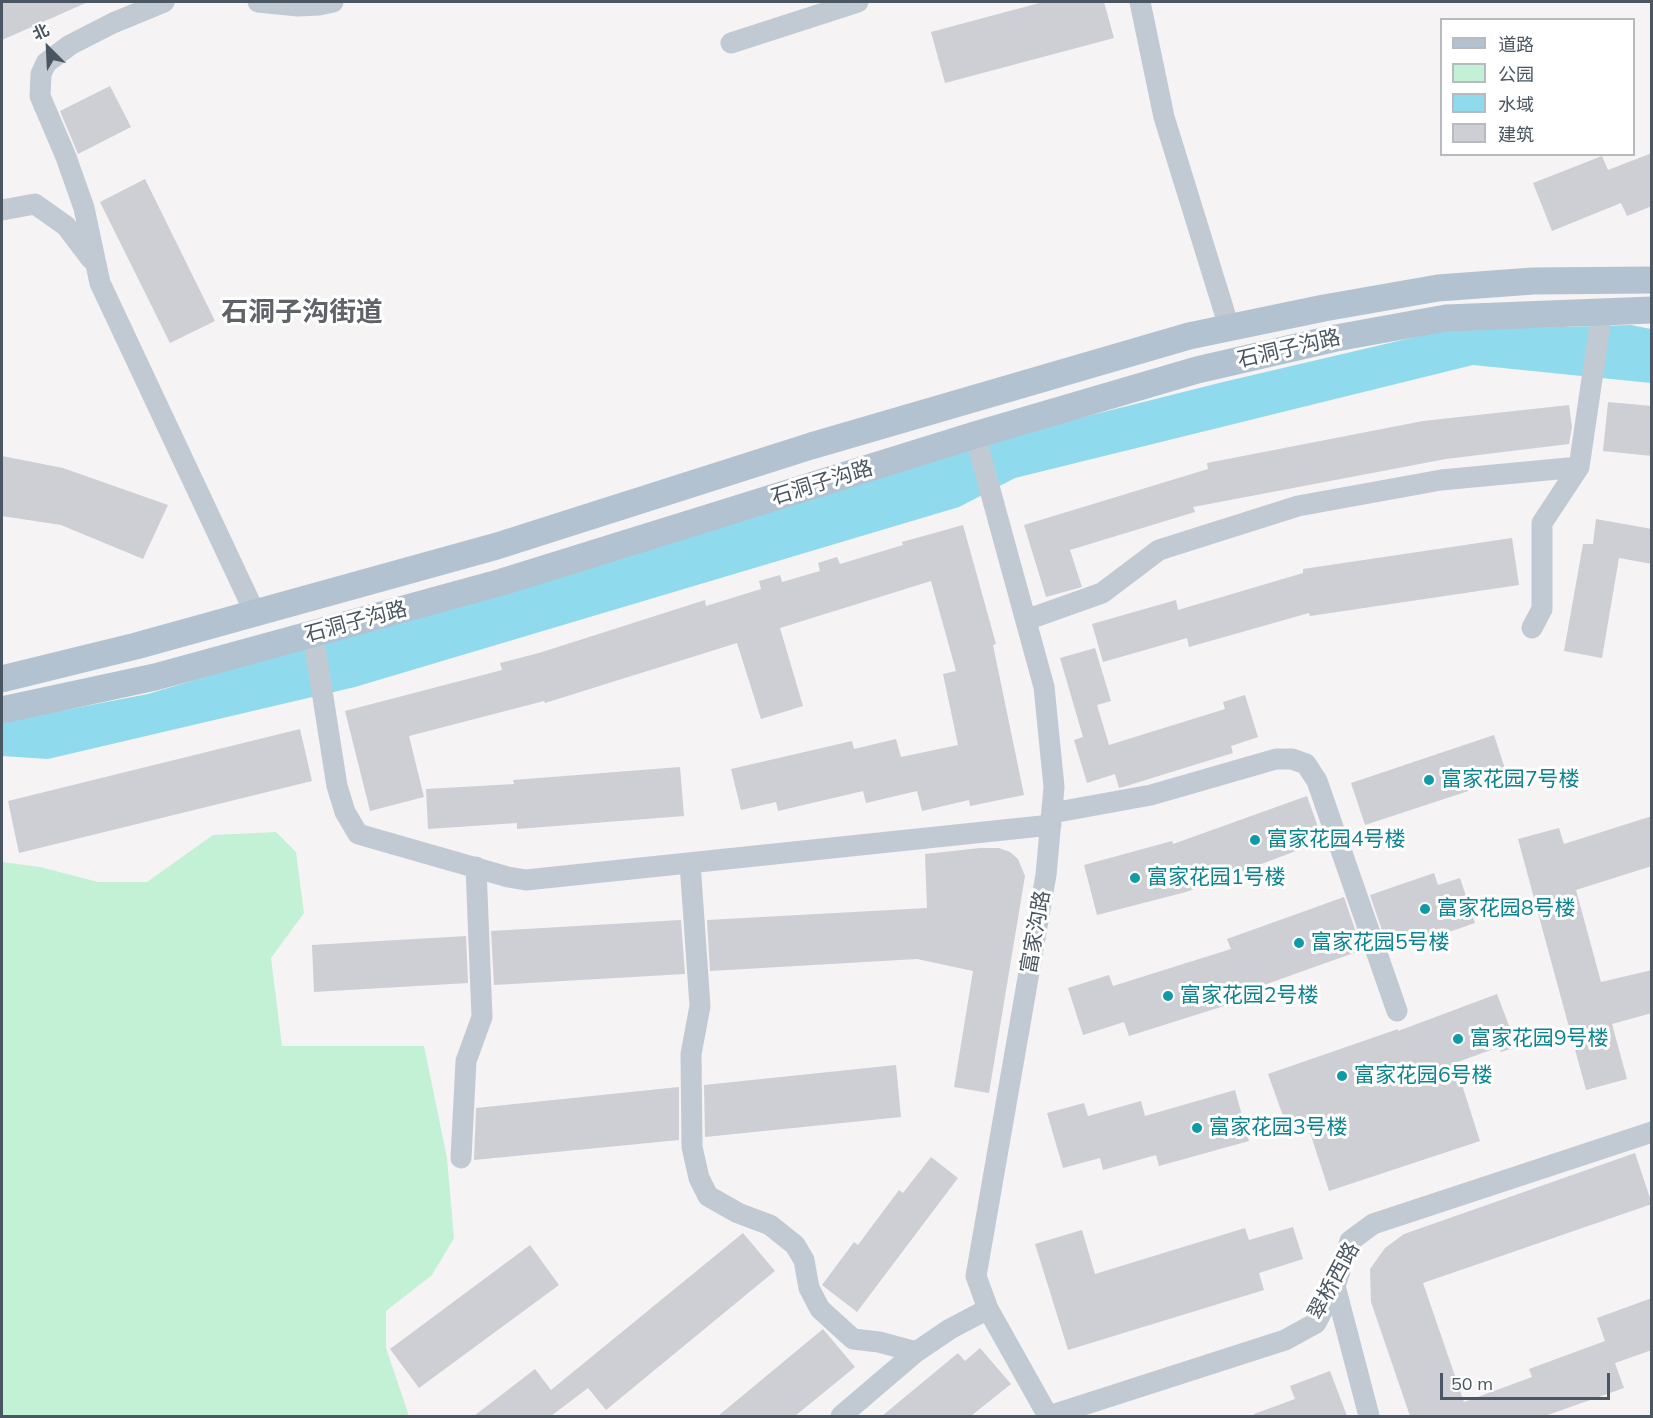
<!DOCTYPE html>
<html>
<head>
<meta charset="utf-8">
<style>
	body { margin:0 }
	#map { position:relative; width:1653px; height:1418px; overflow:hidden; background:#f5f3f3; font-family:Mulish,"Noto Sans SC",sans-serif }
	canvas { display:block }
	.frame { position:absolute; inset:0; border:3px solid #4a5661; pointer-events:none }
	.legend { position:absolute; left:1440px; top:18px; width:195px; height:138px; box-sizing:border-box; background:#fff; border:2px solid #b7bbc0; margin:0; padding:8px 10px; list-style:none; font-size:18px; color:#4a5661 }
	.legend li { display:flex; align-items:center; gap:12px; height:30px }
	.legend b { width:30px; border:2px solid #b7bbc0 }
	.north { position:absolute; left:18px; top:18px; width:60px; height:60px; -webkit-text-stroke:4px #fff; paint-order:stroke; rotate:336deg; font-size:16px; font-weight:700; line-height:24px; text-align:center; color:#4a5661 }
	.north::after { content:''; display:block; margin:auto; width:21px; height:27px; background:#4a5661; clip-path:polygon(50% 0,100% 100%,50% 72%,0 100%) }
	.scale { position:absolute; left:1440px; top:1373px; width:170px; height:27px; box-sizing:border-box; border:3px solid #4a5661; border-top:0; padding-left:8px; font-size:18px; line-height:21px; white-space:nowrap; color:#4a5661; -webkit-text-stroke:4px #fff; paint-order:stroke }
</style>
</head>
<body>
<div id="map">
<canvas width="1653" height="1418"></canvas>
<div class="frame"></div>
<ul class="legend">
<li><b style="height:8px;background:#b3c2d1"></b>道路</li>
<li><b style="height:16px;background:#c3f1d5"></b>公园</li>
<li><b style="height:16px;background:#90daee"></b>水域</li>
<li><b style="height:16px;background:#cdcfd5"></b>建筑</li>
</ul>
<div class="north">北</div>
<div class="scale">50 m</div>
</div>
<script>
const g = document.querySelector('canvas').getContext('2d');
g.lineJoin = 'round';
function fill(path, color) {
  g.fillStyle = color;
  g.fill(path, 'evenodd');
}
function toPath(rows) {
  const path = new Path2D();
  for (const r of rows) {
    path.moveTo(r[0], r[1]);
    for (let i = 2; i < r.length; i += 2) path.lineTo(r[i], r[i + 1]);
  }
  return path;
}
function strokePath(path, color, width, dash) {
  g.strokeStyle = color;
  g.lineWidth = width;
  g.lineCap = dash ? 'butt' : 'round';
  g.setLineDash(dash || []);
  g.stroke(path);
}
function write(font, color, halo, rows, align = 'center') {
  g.font = font + ' Mulish,"Noto Sans SC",sans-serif';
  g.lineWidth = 6;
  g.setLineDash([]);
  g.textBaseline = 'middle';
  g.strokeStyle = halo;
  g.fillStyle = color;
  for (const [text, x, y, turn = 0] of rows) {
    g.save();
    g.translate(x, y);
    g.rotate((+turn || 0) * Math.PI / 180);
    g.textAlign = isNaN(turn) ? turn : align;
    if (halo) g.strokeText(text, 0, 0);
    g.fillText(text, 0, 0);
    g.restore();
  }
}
const green = toPath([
	[276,832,296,852,304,913,271,958,282,1046,424,1046,447,1158,454,1238,432,1275,386,1311,386,1348,409,1416,2,1416,2,862,40,867,98,882,147,882,213,835]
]);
const water = toPath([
	[1631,325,1651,329,1651,383,1473,365,1015,478,959,507,355,687,48,759,2,756,2,722,148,694,1008,436,1223,382,1445,330]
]);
const building = toPath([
	[2,2,88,2,2,40],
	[1043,2,1104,2,1114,38,945,83,931,32],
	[110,86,131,127,78,154,60,111],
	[1652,153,1652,206,1627,216,1621,203,1552,231,1533,183,1602,156,1608,170],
	[145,179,215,321,170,343,100,202],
	[1608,402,1652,406,1652,456,1603,451],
	[1569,405,1572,427,1569,444,1446,459,1193,507,1195,512,1070,550,1082,587,1046,597,1024,525,1208,469,1207,463,1423,421],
	[2,456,63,468,168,505,143,559,61,525,2,516],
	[1596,519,1652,529,1652,564,1619,558,1602,658,1564,651,1583,544,1593,544],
	[963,525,996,644,993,645,1024,795,970,806,969,800,922,811,917,791,866,803,863,791,778,811,776,802,741,810,731,769,852,741,854,749,896,739,901,757,958,745,943,674,956,671,931,581,780,628,803,706,761,719,737,643,545,703,544,701,409,736,424,797,370,811,345,711,502,670,500,663,539,653,705,600,706,606,761,589,759,581,780,575,782,582,820,571,818,563,837,557,840,564,903,545,902,542],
	[1512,538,1519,585,1310,616,1309,613,1189,647,1187,638,1103,662,1092,624,1176,600,1178,610,1303,573,1303,569],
	[1095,648,1111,701,1097,705,1109,745,1225,709,1223,702,1245,695,1258,737,1231,746,1233,753,1123,787,1119,788,1115,774,1087,783,1074,740,1083,737,1060,658],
	[300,729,312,781,19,853,8,801],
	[1494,735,1508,778,1365,825,1351,783],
	[680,767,684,816,517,829,517,823,428,829,426,789,514,784,513,780],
	[1307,796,1323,841,1186,892,1097,915,1084,865,1172,841,1173,844],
	[1652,816,1652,866,1576,890,1601,982,1652,970,1652,1013,1612,1024,1627,1079,1586,1090,1518,839,1559,828,1564,844],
	[980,848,999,848,1010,852,1018,859,1025,876,989,1093,954,1087,973,971,917,959,710,971,707,920,927,908,925,854],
	[1434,873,1438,885,1460,878,1475,923,1394,951,1391,940,1386,942,1370,895],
	[1344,897,1362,950,1222,1000,1224,1006,1129,1036,1124,1022,1083,1035,1068,988,1109,975,1113,986,1231,949,1227,939],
	[681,920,685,974,494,985,491,931],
	[466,936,468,983,314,992,312,945],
	[1497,994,1517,1047,1501,1052,1499,1047,1455,1063,1480,1141,1329,1191,1306,1120,1287,1127,1268,1074,1398,1029,1398,1031],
	[896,1065,901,1117,705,1137,704,1085],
	[679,1087,679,1140,474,1160,476,1108],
	[1235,1090,1249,1141,1159,1166,1156,1155,1103,1170,1100,1158,1063,1168,1047,1113,1084,1103,1088,1116,1141,1101,1145,1116],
	[1635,1153,1652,1204,1423,1283,1464,1402,1532,1377,1529,1369,1605,1341,1597,1318,1652,1298,1652,1350,1615,1363,1624,1388,1545,1416,1410,1416,1371,1302,1370,1269,1385,1248,1404,1234],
	[931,1157,958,1178,857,1312,822,1285,854,1242,858,1245,899,1190,903,1193],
	[1293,1227,1303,1259,1259,1273,1264,1290,1068,1350,1035,1244,1082,1230,1095,1274,1245,1228,1249,1240],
	[743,1233,775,1271,606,1410,588,1388,551,1416,474,1416,535,1369,551,1390],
	[530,1245,559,1285,419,1388,390,1349],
	[823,1329,855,1367,795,1416,718,1416],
	[980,1348,1011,1384,971,1416,882,1416,958,1353,965,1361],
	[1330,1371,1347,1416,1254,1416,1254,1414,1295,1399,1290,1386]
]);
const minor = toPath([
	[164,2,113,23,70,45,46,63,41,74,40,96,66,157,84,208,100,283,255,613],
	[258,2,298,6,319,5,333,2],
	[1140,2,1164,117,1229,327],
	[731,43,858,2],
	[2,210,35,204,66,226,91,259],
	[975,435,1044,687,1054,787,1046,875,976,1276,988,1309,1048,1416],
	[1026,620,1102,593,1159,550,1298,506,1441,480,1579,467],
	[1532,628,1542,609,1542,523,1579,467,1602,311],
	[313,634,337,786,345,812,358,834,508,877,526,880,1051,825],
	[1052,813,1151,795,1276,759,1292,759,1306,764,1317,781,1397,1011],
	[690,863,700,1006,691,1054,692,1147,699,1178,708,1196,738,1213,770,1225,795,1245,804,1260,809,1288,820,1309,853,1339,879,1342,916,1352],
	[461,1158,466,1061,482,1017,476,867],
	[1335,1286,1369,1416],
	[841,1416,916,1352,950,1329,988,1309],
	[1049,1416,1285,1340,1316,1323,1335,1286,1350,1241,1373,1224,1652,1132]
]);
const major = toPath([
	[2,679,136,646,497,546,811,446,1189,336,1324,308,1438,288,1533,281,1652,280],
	[2,710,155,677,502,582,975,435,1197,370,1336,338,1446,318,1652,310]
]);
const markers = [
	[1429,780,6,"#0f9aa8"],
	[1255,840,6,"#0f9aa8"],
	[1135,878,6,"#0f9aa8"],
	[1425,909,6,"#0f9aa8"],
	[1299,943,6,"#0f9aa8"],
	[1168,996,6,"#0f9aa8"],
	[1458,1039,6,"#0f9aa8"],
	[1342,1076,6,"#0f9aa8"],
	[1197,1128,6,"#0f9aa8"]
];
const streetNames = [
	["石洞子沟路",1289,349,-13],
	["石洞子沟路",822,483,-17],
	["石洞子沟路",356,622,-15],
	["富家沟路",1036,932,-80],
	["翠桥西路",1334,1281,-62]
];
const cultureNames = [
	["富家花园7号楼",1441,780],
	["富家花园4号楼",1267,840],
	["富家花园1号楼",1147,878],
	["富家花园8号楼",1437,909],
	["富家花园5号楼",1311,943],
	["富家花园2号楼",1180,996],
	["富家花园9号楼",1470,1039],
	["富家花园6号楼",1354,1076],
	["富家花园3号楼",1209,1128]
];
const districtNames = [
	["石洞子沟街道",302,313]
];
fill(green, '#c3f1d5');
fill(water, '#90daee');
fill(building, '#cdcfd5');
strokePath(minor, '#c1cad2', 21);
strokePath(major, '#b3c2d1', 27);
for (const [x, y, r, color] of markers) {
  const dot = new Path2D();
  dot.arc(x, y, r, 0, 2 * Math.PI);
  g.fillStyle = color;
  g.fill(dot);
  strokePath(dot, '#fff', 2);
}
write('21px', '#4a5661', '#fff', streetNames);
write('21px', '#0d838f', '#fff', cultureNames, 'left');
write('bold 27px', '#5f6368', '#fff', districtNames);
</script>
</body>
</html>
